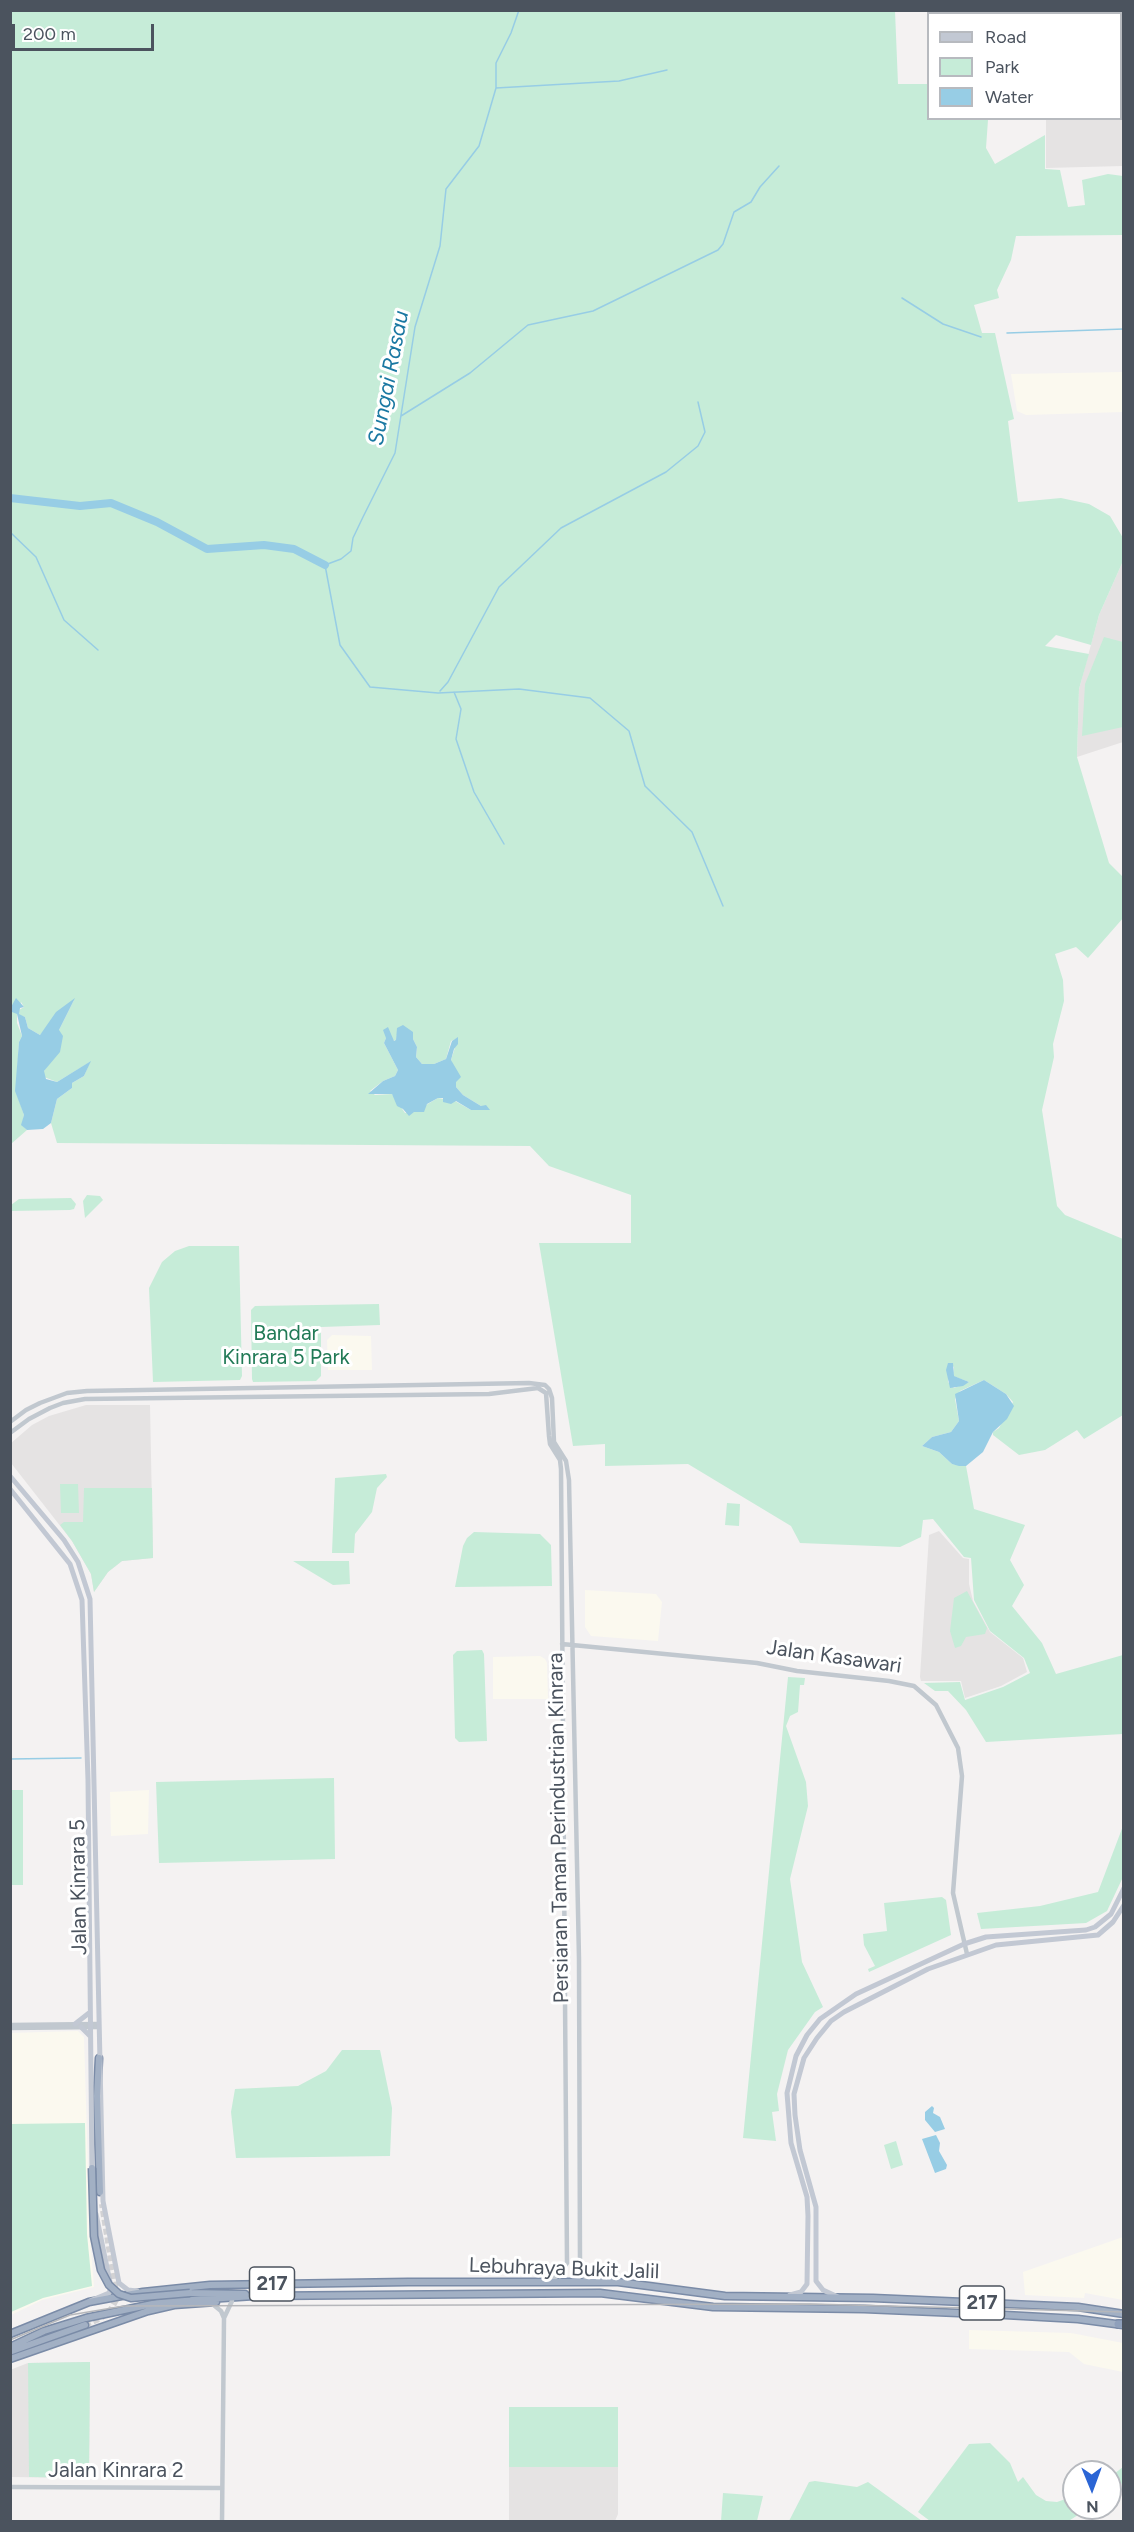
<!DOCTYPE html>
<html>
<head>
<meta charset="utf-8">
<style>
	body { margin:0 }
	#map { position:relative; width:1134px; height:2532px; overflow:hidden; background:#f4f2f2; font-family:Figtree,sans-serif }
	canvas { display:block }
	.frame { position:absolute; inset:0; border:12px solid #4b535e; pointer-events:none }
	.legend { position:absolute; left:927px; top:12px; width:195px; height:108px; box-sizing:border-box; background:#fff; border:2px solid #b7babf; margin:0; padding:8px 10px; list-style:none; font-size:18px; color:#4b535e }
	.legend li { display:flex; align-items:center; gap:12px; height:30px }
	.legend b { width:30px; border:2px solid #b7babf }
	.north { position:absolute; left:1062px; top:2460px; width:60px; height:60px; box-sizing:border-box; background:#fff; border:2px solid #b7babf; border-radius:50%; rotate:179deg; font-size:16px; font-weight:700; line-height:24px; text-align:center; color:#4b535e }
	.north::after { content:''; display:block; margin:auto; width:21px; height:27px; background:#2b65d5; clip-path:polygon(50% 0,100% 100%,50% 72%,0 100%) }
	.scale { position:absolute; left:12px; top:24px; width:142px; height:27px; box-sizing:border-box; border:3px solid #4b535e; border-top:0; padding-left:8px; font-size:18px; line-height:21px; white-space:nowrap; color:#4b535e; -webkit-text-stroke:4px #fff; paint-order:stroke }
</style>
</head>
<body>
<div id="map">
<canvas width="1134" height="2532"></canvas>
<div class="frame"></div>
<ul class="legend">
<li><b style="height:8px;background:#c2c8d3"></b>Road</li>
<li><b style="height:16px;background:#c6ecd8"></b>Park</li>
<li><b style="height:16px;background:#97cde5"></b>Water</li>
</ul>
<div class="north">N</div>
<div class="scale">200 m</div>
</div>
<script>
const g = document.querySelector('canvas').getContext('2d');
g.lineJoin = 'round';
function fill(path, color) {
  g.fillStyle = color;
  g.fill(path, 'evenodd');
}
function toPath(rows) {
  const path = new Path2D();
  for (const r of rows) {
    path.moveTo(r[0], r[1]);
    for (let i = 2; i < r.length; i += 2) path.lineTo(r[i], r[i + 1]);
  }
  return path;
}
function strokePath(path, color, width, dash) {
  g.strokeStyle = color;
  g.lineWidth = width;
  g.lineCap = dash ? 'butt' : 'round';
  g.setLineDash(dash || []);
  g.stroke(path);
}
function write(font, color, halo, rows, align = 'center') {
  g.font = font + ' Figtree,sans-serif';
  g.lineWidth = 6;
  g.setLineDash([]);
  g.textBaseline = 'middle';
  g.strokeStyle = halo;
  g.fillStyle = color;
  for (const [text, x, y, turn = 0] of rows) {
    g.save();
    g.translate(x, y);
    g.rotate((+turn || 0) * Math.PI / 180);
    g.textAlign = isNaN(turn) ? turn : align;
    if (halo) g.strokeText(text, 0, 0);
    g.fillText(text, 0, 0);
    g.restore();
  }
}
const commercial = toPath([
	[1123,372,1123,412,1026,415,1017,411,1011,374],
	[332,1335,371,1336,372,1370,328,1370,327,1340],
	[585,1590,656,1594,662,1602,658,1641,591,1636,585,1627],
	[540,1656,545,1659,547,1663,548,1699,493,1699,493,1657],
	[149,1790,148,1834,111,1836,110,1792],
	[78,2031,84,2037,90,2236,94,2287,42,2300,11,2315,10,2033],
	[1123,2237,1123,2300,1085,2293,1084,2298,1025,2295,1023,2272],
	[969,2330,1071,2333,1123,2343,1123,2372,1084,2364,1069,2352,969,2349]
]);
const education = toPath([
	[1121,95,1124,95,1123,166,1046,168,1046,119,1120,118],
	[1123,561,1123,742,1077,757,1079,689,1099,615],
	[86,1405,150,1405,153,1558,122,1561,108,1572,94,1592,91,1574,72,1541,11,1463,10,1444,32,1425,49,1416],
	[939,1531,963,1558,969,1559,969,1584,973,1601,990,1632,1023,1658,1027,1672,1001,1686,965,1698,961,1681,921,1681,920,1677,929,1535],
	[90,2362,89,2478,11,2477,10,2370,28,2363],
	[509,2407,618,2407,618,2514,615,2521,509,2522]
]);
const green = toPath([
	[11,11,895,11,898,84,928,84,928,118,1043,119,988,120,986,148,995,164,1045,135,1045,169,1060,170,1068,207,1085,205,1082,180,1108,174,1123,176,1123,235,1016,236,1011,260,997,290,999,298,974,305,982,333,995,333,1014,419,1008,421,1018,502,1061,498,1089,504,1110,516,1123,538,1123,561,1099,615,1091,645,1056,635,1045,646,1089,654,1079,689,1077,757,1109,863,1123,877,1124,917,1088,958,1076,947,1055,954,1063,980,1064,1001,1053,1044,1054,1057,1042,1110,1057,1206,1065,1215,1123,1239,1123,1415,1084,1439,1077,1430,1045,1450,1019,1455,993,1435,993,1432,999,1428,1013,1402,1006,1394,984,1380,960,1391,955,1399,959,1421,951,1432,932,1437,922,1446,939,1452,952,1464,966,1466,974,1509,1025,1525,1010,1560,1024,1585,1012,1606,1042,1643,1056,1674,1123,1655,1123,1734,986,1742,966,1710,948,1691,935,1691,924,1683,960,1682,965,1700,1003,1687,1030,1673,1024,1658,990,1631,974,1600,971,1558,964,1557,933,1519,923,1520,921,1537,900,1547,800,1543,791,1526,688,1464,605,1466,605,1444,573,1446,539,1243,631,1243,631,1195,549,1166,530,1146,57,1143,51,1123,57,1099,72,1088,72,1083,84,1076,90,1062,57,1082,44,1077,44,1071,49,1063,59,1030,74,1000,40,1035,28,1028,25,1017,19,1015,19,1010,24,1007,21,1002,17,1014,17,1023,22,1036,19,1042,16,1091,24,1115,22,1125,27,1130,11,1144],
	[398,1028,413,1039,417,1047,416,1057,422,1064,434,1064,446,1059,451,1041,458,1038,451,1060,456,1087,463,1095,481,1106,480,1109,471,1110,455,1101,438,1098,414,1112,405,1113,392,1094,375,1095,370,1091,383,1081,395,1076,398,1070,384,1043,386,1038,396,1041],
	[948,1363,954,1367,953,1376,969,1382,954,1388,948,1382],
	[1104,637,1123,642,1123,727,1082,736,1085,684],
	[87,1195,100,1196,103,1200,85,1218,83,1201],
	[71,1198,76,1204,74,1209,70,1210,11,1211,11,1205,19,1199],
	[189,1246,239,1246,242,1376,240,1380,153,1382,149,1288,162,1262,175,1251],
	[379,1304,380,1325,321,1327,321,1376,316,1381,253,1382,252,1379,251,1310,255,1306],
	[386,1474,387,1477,377,1488,372,1512,355,1534,354,1553,332,1553,335,1478],
	[60,1484,78,1484,79,1513,61,1513],
	[84,1488,152,1488,153,1558,122,1561,108,1572,94,1592,91,1574,72,1541,60,1525,64,1522,83,1522],
	[727,1503,740,1504,739,1526,725,1525],
	[474,1532,540,1534,551,1545,552,1586,455,1587,463,1546,467,1538],
	[293,1561,349,1561,350,1584,333,1585],
	[967,1591,987,1628,985,1634,966,1637,961,1646,955,1648,950,1631,954,1598],
	[482,1650,484,1654,487,1741,459,1742,455,1738,453,1655,457,1651],
	[788,1677,805,1678,804,1685,800,1685,798,1712,790,1716,786,1726,806,1782,808,1806,790,1879,802,1962,823,2007,815,2012,788,2050,777,2094,779,2111,772,2112,776,2141,743,2138],
	[334,1778,335,1859,159,1863,156,1782],
	[11,1790,23,1790,23,1885,11,1885],
	[1123,1826,1123,1877,1107,1911,1086,1923,981,1929,977,1913,1040,1906,1098,1892],
	[942,1897,946,1900,951,1935,869,1972,868,1969,875,1966,864,1945,863,1934,887,1931,884,1903],
	[342,2050,380,2050,392,2108,390,2156,236,2158,231,2112,235,2089,298,2086,326,2071],
	[85,2123,87,2234,92,2286,43,2298,11,2312,11,2124],
	[896,2141,903,2165,891,2169,884,2145],
	[90,2362,89,2478,29,2477,28,2363],
	[509,2407,618,2407,618,2467,509,2467],
	[990,2443,1010,2463,1018,2482,1023,2477,1036,2495,1046,2501,1057,2502,1074,2496,1074,2508,1089,2508,1067,2522,930,2521,918,2512,969,2444],
	[1123,2467,1123,2482,1110,2495,1110,2477],
	[815,2481,857,2487,868,2482,922,2521,789,2521,809,2482],
	[723,2493,763,2496,757,2521,721,2521]
]);
const water = toPath([
	[16,998,24,1007,20,1008,19,1014,25,1017,28,1028,40,1035,56,1012,75,998,59,1030,63,1036,60,1052,44,1071,46,1079,57,1082,91,1061,84,1076,72,1083,72,1088,57,1099,51,1123,43,1129,27,1130,21,1125,24,1115,15,1091,19,1042,22,1036,17,1014,12,1012,11,1007],
	[403,1025,413,1032,413,1039,417,1047,416,1057,422,1064,434,1064,446,1059,452,1041,458,1037,458,1044,454,1049,451,1060,461,1077,456,1082,456,1087,463,1095,481,1106,486,1105,490,1110,471,1110,456,1101,451,1104,443,1102,443,1098,438,1098,427,1104,424,1112,414,1112,409,1116,403,1109,397,1106,392,1094,368,1094,383,1081,395,1076,398,1070,384,1043,386,1038,383,1030,388,1027,394,1041,396,1040,397,1028],
	[948,1363,953,1363,954,1376,969,1382,963,1386,950,1388,946,1370],
	[984,1380,1006,1394,1014,1406,1007,1419,993,1432,983,1452,966,1466,959,1466,952,1464,939,1452,922,1446,932,1437,951,1432,959,1421,955,1394],
	[932,2106,934,2108,933,2113,940,2117,945,2129,935,2132,925,2120,925,2112],
	[936,2135,940,2143,939,2151,947,2165,946,2169,935,2173,922,2139]
]);
const stream = toPath([
	[519,10,511,33,496,63,496,88,479,146,446,189,440,246,415,327,395,453,363,517,353,538,351,551,341,559,325,565,340,645,370,687,438,693,519,689,590,698,629,731,645,786,692,832,723,906],
	[496,88,619,81,667,70],
	[902,298,943,324,981,337],
	[1007,333,1124,329],
	[401,416,470,373,528,325,593,311,718,250,723,244,734,212,751,202,760,187,779,166],
	[10,532,36,557,64,620,98,650],
	[440,691,448,682,499,587,561,528,666,472,698,446,705,432,698,402],
	[454,692,461,709,456,739,474,792,504,844],
	[10,1759,81,1758]
]);
const river = toPath([
	[10,498,80,506,111,503,157,522,207,549,264,545,294,549,325,565]
]);
const trunkTunnel = toPath([
	[85,2325,101,2318,110,2311,117,2298,102,2204]
]);
const tertiary = toPath([
	[10,1422,26,1410,40,1403,67,1393,87,1391,529,1383,545,1385,549,1389,552,1398,554,1442,566,1461,569,1480,579,1959,580,2267,583,2276,593,2280],
	[10,1433,29,1419,50,1408,63,1403,85,1399,489,1394,538,1388,546,1393,549,1436,550,1444,560,1460,561,1469,567,2263,559,2275,548,2281],
	[562,1644,757,1663,797,1671,889,1681,914,1686,936,1705,958,1748,962,1776,953,1893,967,1954],
	[10,2025,98,2024],
	[10,2028,98,2027],
	[210,2302,221,2311,224,2318],
	[10,2487,222,2488],
	[222,2522,224,2318,232,2301]
]);
const secondary = toPath([
	[10,1476,64,1540,78,1562,90,1599,103,2201,119,2283,128,2290,137,2291],
	[10,1489,70,1564,82,1600,88,1780,92,2172],
	[75,2024,89,2013],
	[81,2027,90,2036],
	[790,2295,801,2292,807,2284,808,2216,807,2197,791,2143,787,2093,796,2056,807,2035,820,2019,856,1994,964,1944,986,1937,1086,1930,1095,1927,1111,1914,1124,1888],
	[838,2297,823,2290,816,2281,816,2207,800,2150,795,2115,794,2094,804,2058,817,2038,831,2021,844,2012,928,1969,996,1945,1098,1935,1113,1922,1124,1905],
	[90,2301,109,2293,111,2287,96,2214]
]);
const trunk = toPath([
	[99,2058,97,2096,100,2192],
	[190,2293,245,2294],
	[10,2334,89,2302,143,2292,210,2285,408,2282,618,2282,725,2296,873,2298,1078,2307,1124,2314],
	[10,2347,44,2331,86,2318,162,2302,254,2296,600,2293,713,2307,864,2309,1005,2315,1078,2319,1123,2325],
	[12,2351,85,2325],
	[10,2359,148,2311,174,2305,216,2302]
]);
const motorway = toPath([
	[1118,2324,1124,2324]
]);
const tram = toPath([
	[10,2340,70,2315,124,2306,810,2304,1124,2312]
]);
const trunkBridge = toPath([
	[92,2168,94,2236,101,2270,109,2285,119,2294,131,2298,190,2293]
]);
const shields = [
	[272,2284,45],
	[982,2303,45]
];
const shieldNames = [
	["217",272,2284],
	["217",982,2303]
];
const parkNames = [
	["Bandar",286,1334],
	["Kinrara 5 Park",286,1358]
];
const streetNames = [
	["Jalan Kasawari",834,1657,8],
	["Persiaran Taman Perindustrian Kinrara",559,1828,-91],
	["Jalan Kinrara 5",79,1887,-91],
	["Lebuhraya Bukit Jalil",564,2269,2],
	["Jalan Kinrara 2",116,2471]
];
const waterNames = [
	["Sungai Rasau",389,378,-79]
];
fill(commercial, '#fbf9ef');
fill(education, '#e5e3e3');
fill(green, '#c6ecd8');
fill(water, '#97cde5');
strokePath(stream, '#97cde5', 1.5);
strokePath(river, '#97cde5', 8);
strokePath(trunkTunnel, '#d2d2d4', 6, [6, 3]);
strokePath(trunk, '#7a8ba7', 9);
strokePath(motorway, '#7a8ba7', 10);
strokePath(tertiary, '#c1c8cf', 4.5);
strokePath(secondary, '#c2c8d3', 5);
strokePath(trunk, '#a2b0c4', 6);
strokePath(motorway, '#8fa0bb', 7);
strokePath(tram, '#b5b7bb', 1.5);
strokePath(trunkBridge, '#7a8ba7', 9, []);
strokePath(trunkBridge, '#a2b0c4', 6);
for (const [x, y, w] of shields) {
  const box = new Path2D();
  box.roundRect(x - w / 2, y - 17, w, 34, 4.5);
  g.fillStyle = '#fff';
  g.fill(box);
  strokePath(box, '#4b535e', 1.5);
}
write('bold 20px', '#4b535e', null, shieldNames);
write('21px', '#217a56', '#fff', parkNames);
write('21px', '#4b535e', '#fff', streetNames);
write('italic 22px', '#1a78a2', '#fff', waterNames);
</script>
</body>
</html>
